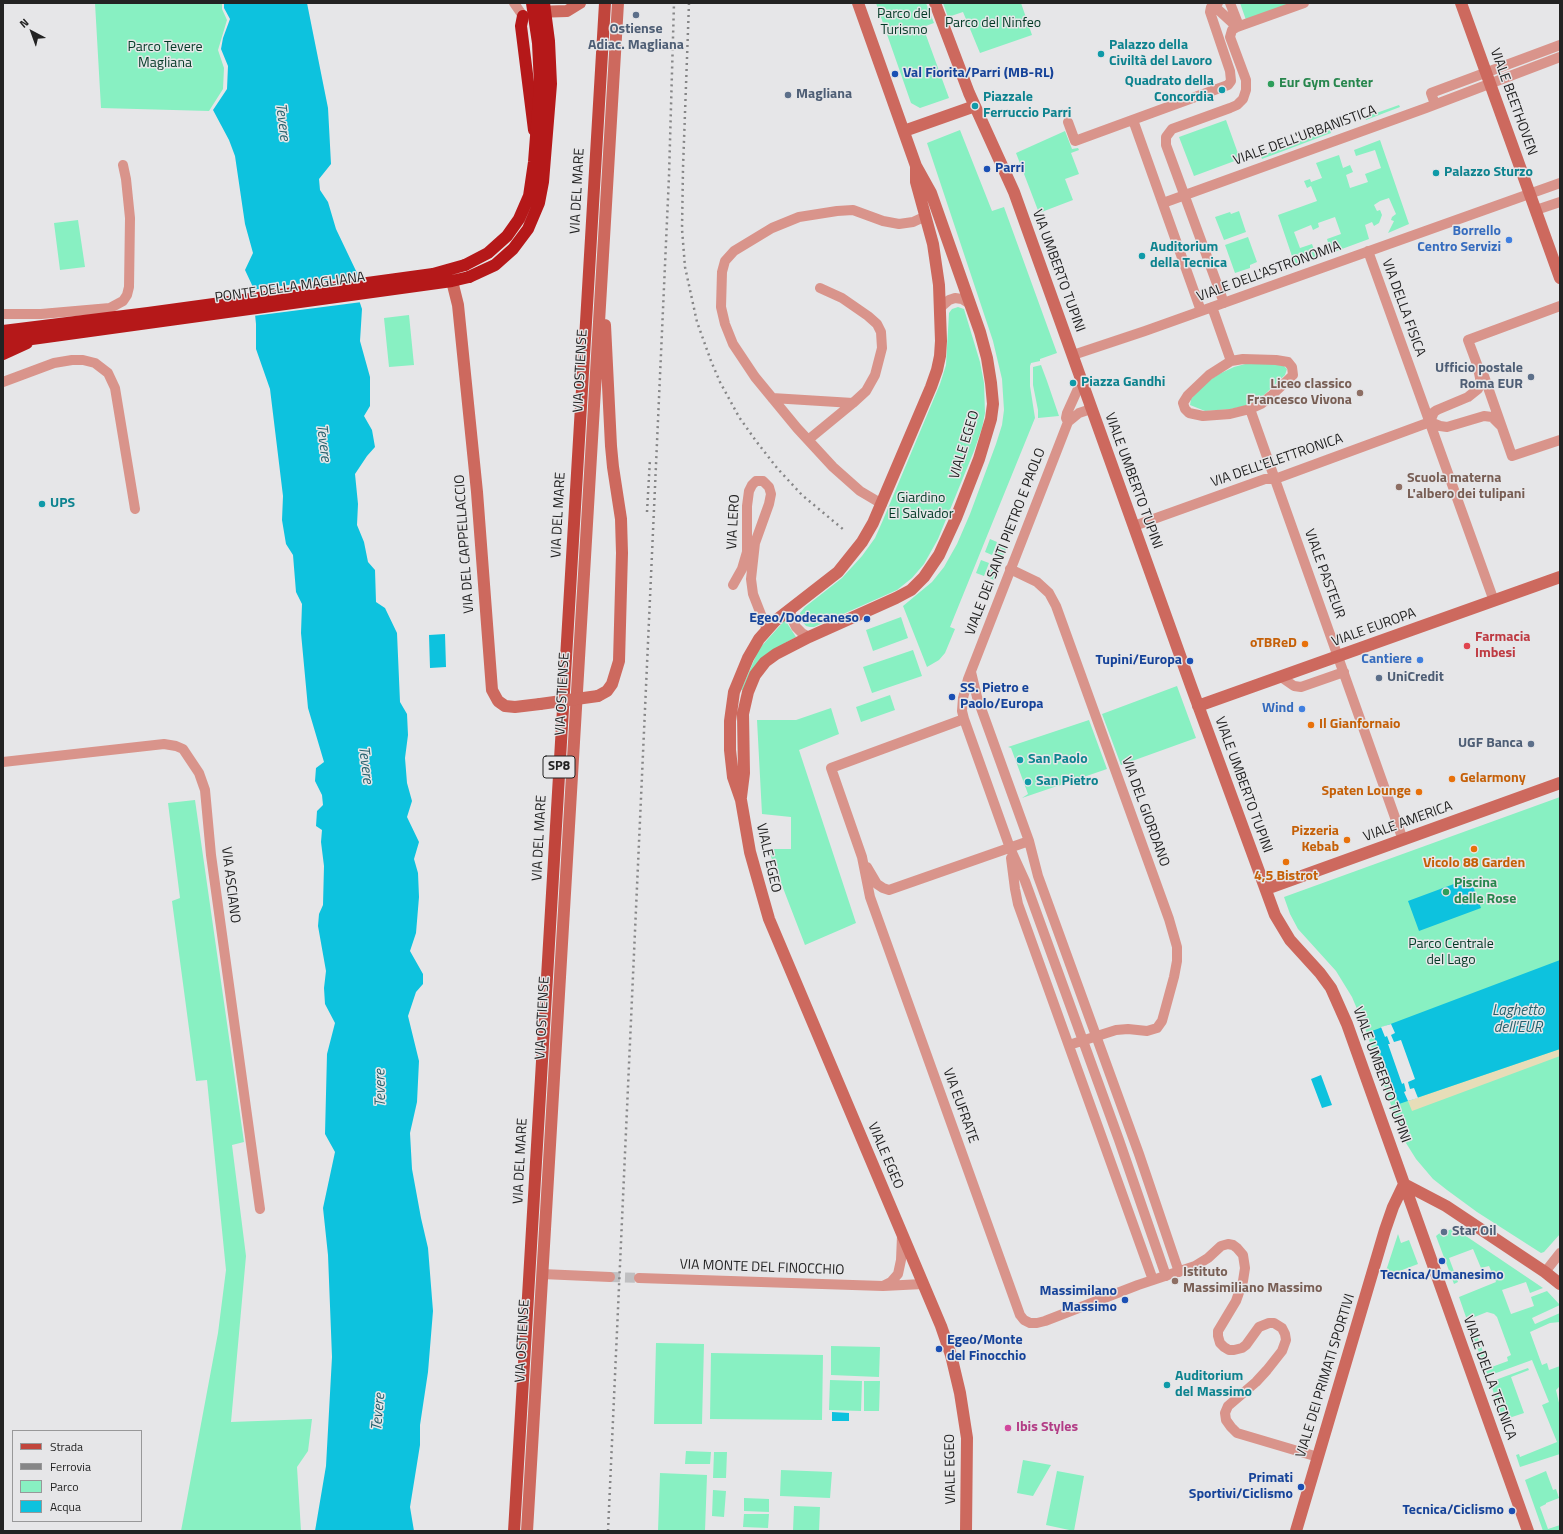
<!DOCTYPE html>
<html>
<head>
<meta charset="utf-8">
<style>
	body { margin:0 }
	#map { position:relative; width:1563px; height:1534px; overflow:hidden; background:#e6e6e8; font-family:"Titillium Web",sans-serif }
	canvas { display:block }
	.frame { position:absolute; inset:0; border:4px solid #232323; pointer-events:none }
	.legend { position:absolute; left:12px; top:1430px; width:130px; height:92px; box-sizing:border-box; background:#e6e6e8; border:1px solid #989899; margin:0; padding:5px 7px; list-style:none; font-size:12px; color:#232323 }
	.legend li { display:flex; align-items:center; gap:8px; height:20px }
	.legend b { width:20px; border:1px solid #989899 }
	.north { position:absolute; left:12px; top:12px; width:40px; height:40px; -webkit-text-stroke:3px #e6e6e8; paint-order:stroke; rotate:319deg; font-size:11px; font-weight:700; line-height:16px; text-align:center; color:#232323 }
	.north::after { content:''; display:block; margin:auto; width:14px; height:18px; background:#232323; clip-path:polygon(50% 0,100% 100%,50% 72%,0 100%) }
</style>
</head>
<body>
<div id="map">
<canvas width="1563" height="1534"></canvas>
<div class="frame"></div>
<ul class="legend">
<li><b style="height:5px;background:#c1453c"></b>Strada</li>
<li><b style="height:5px;background:#868687"></b>Ferrovia</li>
<li><b style="height:11px;background:#88f0c2"></b>Parco</li>
<li><b style="height:11px;background:#0dc2de"></b>Acqua</li>
</ul>
<div class="north">N</div>
</div>
<script>
const g = document.querySelector('canvas').getContext('2d');
g.lineJoin = 'round';
function fill(path, color) {
  g.fillStyle = color;
  g.fill(path, 'evenodd');
}
function toPath(rows) {
  const path = new Path2D();
  for (const r of rows) {
    path.moveTo(r[0], r[1]);
    for (let i = 2; i < r.length; i += 2) path.lineTo(r[i], r[i + 1]);
  }
  return path;
}
function strokePath(path, color, width, dash) {
  g.strokeStyle = color;
  g.lineWidth = width;
  g.lineCap = dash ? 'butt' : 'round';
  g.setLineDash(dash || []);
  g.stroke(path);
}
function write(font, color, halo, rows, align = 'center') {
  g.font = font + ' "Titillium Web",sans-serif';
  g.lineWidth = 3;
  g.setLineDash([]);
  g.textBaseline = 'middle';
  g.strokeStyle = halo;
  g.fillStyle = color;
  for (const [text, x, y, turn = 0] of rows) {
    g.save();
    g.translate(x, y);
    g.rotate((+turn || 0) * Math.PI / 180);
    g.textAlign = isNaN(turn) ? turn : align;
    if (halo) g.strokeText(text, 0, 0);
    g.fillText(text, 0, 0);
    g.restore();
  }
}
const green = toPath([
	[95,3,222,3,222,9,227,20,218,50,224,68,223,89,209,111,101,108],
	[876,3,926,3,934,23,923,27,949,98,920,108,911,103],
	[943,3,1021,3,1032,35,980,53,963,12,948,17],
	[1240,3,1294,3,1246,20],
	[1399,105,1400,107,1366,120,1365,117],
	[1226,120,1240,159,1194,176,1179,137],
	[960,130,992,211,1004,207,1057,353,1040,359,1040,361,1031,363,1030,366,1030,386,1035,418,950,627,955,629,945,653,939,660,927,667,903,606,932,582,944,567,957,544,970,514,996,444,1002,425,1004,410,1002,379,993,341,927,143],
	[1330,130,1331,133,1262,159,1261,156],
	[1065,131,1072,149,1078,148,1079,150,1071,153,1079,174,1065,179,1073,200,1039,213,1016,153],
	[1380,140,1409,224,1388,233,1394,221,1391,220,1392,217,1396,214,1389,198,1380,201,1374,205,1377,211,1380,210,1382,215,1379,223,1374,226,1372,222,1365,225,1369,239,1331,253,1327,239,1341,234,1335,217,1318,223,1319,227,1313,230,1311,225,1294,232,1300,248,1312,244,1317,258,1295,265,1278,215,1317,201,1311,186,1307,188,1304,181,1310,179,1311,182,1322,178,1316,163,1339,155,1343,168,1350,165,1353,172,1346,175,1350,188,1368,182,1365,174,1381,168,1375,150,1356,156,1354,150],
	[1239,211,1246,232,1224,240,1215,217,1230,212,1231,214],
	[78,220,85,267,60,270,54,223],
	[1248,237,1257,262,1250,265,1250,268,1235,273,1225,245],
	[958,307,964,309,980,362,984,383,985,413,982,428,974,451,938,539,924,564,912,578,897,590,814,627,810,627,806,626,800,619,800,613,805,607,842,578,862,556,875,538,883,520,940,384,946,365,949,313,952,309],
	[409,315,414,365,389,367,384,318],
	[1245,364,1274,364,1284,366,1287,369,1285,375,1263,396,1249,405,1231,409,1205,411,1190,405,1191,399,1204,384,1219,374,1234,367],
	[1041,365,1047,381,1059,416,1038,418,1038,410,1033,385,1033,367],
	[990,539,997,542,992,555,985,552],
	[1000,543,1007,546,1002,559,994,556],
	[981,560,989,563,984,576,976,573],
	[992,564,999,567,994,580,987,577],
	[901,617,908,638,873,651,866,630],
	[785,620,796,637,785,643,743,690,741,690,759,649],
	[913,650,922,676,872,693,863,667],
	[1177,686,1196,738,1121,765,1102,714],
	[890,695,895,710,861,722,856,707],
	[831,708,839,734,799,750,856,923,805,945,768,849,791,849,791,817,762,814,757,720,796,720],
	[1089,720,1107,769,1022,798,1028,794,1011,748,1008,747],
	[1560,797,1560,1234,1544,1252,1541,1253,1477,1212,1447,1190,1433,1179,1416,1159,1406,1143,1394,1114,1365,1028,1352,997,1336,971,1298,929,1290,914,1284,897],
	[195,800,244,1142,232,1145,246,1256,231,1422,312,1419,308,1451,297,1467,301,1531,181,1531,218,1333,226,1270,207,1080,196,1081,172,901,180,898,168,803],
	[1454,1228,1543,1288,1530,1293,1526,1282,1502,1290,1511,1314,1534,1306,1531,1297,1547,1291,1560,1305,1532,1318,1535,1324,1560,1313,1560,1322,1550,1323,1530,1332,1542,1365,1547,1363,1549,1370,1560,1366,1560,1386,1556,1390,1560,1407,1560,1454,1520,1467,1516,1455,1519,1454,1520,1457,1557,1442,1542,1405,1549,1402,1532,1360,1488,1376,1469,1326,1472,1325,1474,1327,1489,1368,1508,1361,1507,1357,1511,1355,1497,1317,1494,1314,1487,1312,1467,1320,1459,1297,1496,1282,1489,1266,1481,1268,1473,1249,1449,1258,1458,1282,1454,1284,1436,1236,1441,1232,1443,1237,1448,1235,1447,1231],
	[1398,1234,1401,1243,1409,1240,1418,1264,1384,1277],
	[656,1343,704,1344,702,1424,654,1424],
	[831,1346,880,1347,879,1377,831,1375],
	[711,1353,823,1355,822,1420,710,1419],
	[1528,1368,1529,1370,1511,1377,1524,1413,1503,1420,1490,1382],
	[830,1380,862,1381,861,1411,829,1410],
	[864,1381,880,1381,879,1411,864,1411],
	[686,1451,711,1452,710,1464,685,1464],
	[714,1452,727,1452,726,1478,713,1478],
	[1023,1460,1051,1465,1033,1496,1017,1493],
	[781,1470,832,1472,830,1498,780,1496],
	[1057,1471,1084,1476,1074,1531,1046,1525],
	[1546,1471,1553,1490,1556,1489,1559,1498,1546,1503,1546,1504,1540,1507,1548,1529,1560,1525,1560,1531,1543,1531,1525,1480],
	[660,1473,707,1475,705,1531,658,1531],
	[713,1490,726,1491,724,1517,712,1516],
	[744,1498,769,1499,769,1512,744,1511],
	[794,1506,820,1507,819,1531,793,1531],
	[744,1514,769,1514,768,1528,743,1527]
]);
const sand = toPath([
	[1560,1049,1560,1056,1412,1111,1408,1101]
]);
const water = toPath([
	[224,3,307,3,328,108,331,164,319,179,320,190,328,202,336,229,357,273,359,300,362,309,360,341,370,377,370,406,364,416,372,430,375,447,367,456,355,474,358,504,357,525,364,542,368,562,375,570,376,602,385,608,397,633,400,702,407,714,408,735,405,758,407,783,412,801,407,817,419,842,414,859,418,873,419,897,416,933,410,951,423,974,423,984,416,992,408,1016,419,1061,417,1102,410,1133,412,1169,421,1218,428,1248,433,1311,428,1372,420,1425,420,1445,410,1507,414,1531,315,1531,326,1466,332,1357,328,1255,323,1208,335,1152,325,1134,327,1054,335,1023,325,1004,324,988,326,971,318,926,319,914,323,905,324,866,321,842,322,830,316,826,317,811,323,805,322,795,315,781,316,768,324,762,308,708,301,633,302,604,296,592,293,555,286,544,282,520,283,496,270,389,256,349,256,324,252,285,245,270,253,253,245,224,235,156,229,140,213,110,227,89,228,66,221,49,223,38,230,19,224,8],
	[445,634,446,667,430,668,429,635],
	[1470,878,1481,908,1419,931,1408,901],
	[1560,960,1560,1049,1399,1104,1372,1031],
	[1321,1075,1332,1105,1322,1108,1311,1079],
	[832,1412,849,1413,849,1421,832,1421]
]);
const pier = toPath([
	[359,276,362,302,253,316,250,290],
	[1391,1024,1395,1033,1391,1035,1394,1042,1401,1040,1415,1079,1408,1082,1410,1089,1414,1088,1418,1098,1408,1101,1404,1092,1406,1091,1404,1083,1402,1084,1388,1044,1390,1044,1387,1036,1385,1037,1381,1027]
]);
const streetTunnel = toPath([
	[610,1277,639,1278]
]);
const street = toPath([
	[514,3,523,16],
	[1230,3,1239,26],
	[1213,5,1237,27],
	[1435,104,1431,93,1560,45],
	[1133,120,1201,311],
	[1068,122,1075,141,1228,85,1231,81,1230,71,1210,12,1211,7,1218,3],
	[1163,203,1426,108,1560,57],
	[1536,210,1560,202],
	[1368,251,1494,601],
	[820,288,842,298,868,316,877,324,881,332,882,348,875,375,866,391,853,403],
	[1224,303,1166,145,1166,137,1172,129,1230,108,1237,105,1243,99,1246,90,1246,80,1230,37,1232,30,1237,27,1304,3],
	[1560,306,1468,340,1478,367,1484,376,1512,456,1560,440],
	[941,307,949,300,955,298,962,299,970,304],
	[1212,307,1231,361],
	[3,314,41,314,110,308],
	[111,318,110,308,123,301,127,295,129,287,130,218,126,179,123,165],
	[1073,355,1145,331,1560,183],
	[1243,359,1276,360,1288,362,1292,367,1293,375,1271,396,1261,404,1250,409,1230,414,1203,416,1189,413,1185,409,1183,403,1188,395,1209,375,1231,361,1243,359],
	[3,382,54,363,72,360,83,360,95,363,108,373,115,388,135,509],
	[772,398,853,403,808,440],
	[1091,409,1079,413,1068,422,968,679,963,698,962,711,964,719,1010,848,1025,881,1119,1140,1166,1276],
	[1250,409,1403,840],
	[1068,422,1066,418,1067,413,1081,382],
	[1430,422,1434,412,1437,410,1468,397,1478,389,1481,383,1479,373],
	[1430,422,1440,426,1447,427,1484,416,1492,417,1500,425],
	[882,504,860,491,833,467,797,428,755,377,733,344,725,324,721,307,722,272,725,261,734,251,772,228,799,217,837,211,853,210,883,221,899,224,913,222,926,216],
	[1134,526,1265,479,1275,479,1430,422],
	[1010,569,1037,582,1049,593,1056,606,1169,919,1177,947,1177,961,1174,977,1162,1021,1157,1028,1147,1031,1128,1029,1116,1030,1069,1045],
	[733,585,742,569,747,552,747,506,749,491,752,485,756,481,763,481,769,487,771,494,769,504,755,543,751,579,753,594,767,630],
	[790,609,792,619,796,627,802,633,809,637],
	[971,672,977,697,1029,841,1038,876,1139,1154,1179,1272],
	[1281,677,1294,686,1301,687,1344,672],
	[964,719,831,768,862,857,870,897,1020,1315,1024,1320,1030,1323,1037,1323,1045,1321,1138,1285,1195,1266,1208,1258,1221,1246,1228,1244,1233,1245,1237,1248,1243,1255,1245,1268,1243,1281,1236,1301,1218,1331,1218,1336,1220,1343,1224,1347,1229,1350,1234,1350,1242,1348,1246,1345,1259,1327,1269,1323,1274,1323,1282,1328,1285,1334,1286,1340,1282,1351,1267,1370,1256,1382,1228,1406,1225,1413,1226,1420,1231,1427,1237,1433,1318,1457],
	[3,762,164,744,176,746,183,749,199,773,205,790,211,855,260,1209],
	[1011,858,1015,889,1018,904,1153,1280],
	[867,867,877,884,883,888,889,890,1029,841],
	[1545,1272,1560,1253],
	[542,1274,610,1277],
	[639,1278,883,1286,923,1284],
	[883,1286,891,1282,898,1274,901,1260,902,1236]
]);
const secondary = toPath([
	[935,3,969,93,1014,192,1191,686,1275,915,1290,940,1320,973,1331,988,1347,1024,1528,1531],
	[1461,3,1560,278],
	[535,12,567,11,580,3],
	[904,131,975,106],
	[916,166,916,182,933,244,939,285,941,341,940,356,937,370,931,387,873,523,862,542,838,572,775,621,759,639,748,658,734,692,730,721,730,750,733,777,741,800,750,852,769,919,941,1326,951,1355,960,1393,967,1438,966,1531],
	[452,281,458,305,477,492,492,690,498,701,505,706,515,707,540,704],
	[598,696,607,691,612,684,619,661,622,553,621,519,613,467,611,446,605,325],
	[1198,706,1560,577],
	[741,797,744,773,743,714,748,692,755,675,765,662,776,654,809,637,896,598,911,590,924,577,939,555,956,518,979,459,991,419,993,404,991,383,987,358,980,332,931,193,916,166,858,3],
	[1266,889,1560,783],
	[1404,1184,1446,1206,1545,1272,1560,1284],
	[527,1531,618,3],
	[1296,1531,1385,1230,1393,1207,1404,1184]
]);
const primary = toPath([
	[514,1531,605,3]
]);
const highway = toPath([
	[523,16,521,26,534,130],
	[3,331,148,313,433,274,465,265],
	[3,343,452,281,469,277],
	[3,354,27,343]
]);
const rail = toPath([
	[689,3,683,168,682,229,685,267,697,322,711,361,720,382,739,417,756,441,777,468,802,495,844,530],
	[647,512,650,459],
	[608,1531,669,176,674,3]
]);
const secondaryBridge = toPath([
	[540,704,598,696]
]);
const highwayBridge = toPath([
	[465,265,488,253,507,236,519,219,529,196,534,162,540,85,538,43,532,3],
	[469,277,495,265,513,249,528,229,539,203,543,182,551,84,549,41,544,3]
]);
const markers = [
	[636,15,4,"#5c6f8a"],
	[1101,54,4,"#0f9aa8"],
	[895,74,4,"#1a4fb4"],
	[1271,84,4,"#2e9e5b"],
	[1222,90,4,"#0f9aa8"],
	[788,95,4,"#5c6f8a"],
	[975,106,4,"#0f9aa8"],
	[987,169,4,"#1a4fb4"],
	[1436,173,4,"#0f9aa8"],
	[1509,240,4,"#3f7fe0"],
	[1142,256,4,"#0f9aa8"],
	[1531,377,4,"#5c6f8a"],
	[1073,383,4,"#0f9aa8"],
	[1360,393,4,"#8d6e63"],
	[1399,487,4,"#8d6e63"],
	[42,504,4,"#0f9aa8"],
	[867,619,4,"#1a4fb4"],
	[1305,644,4,"#e8710a"],
	[1467,646,4,"#e0444e"],
	[1420,660,4,"#3f7fe0"],
	[1190,661,4,"#1a4fb4"],
	[1379,678,4,"#5c6f8a"],
	[952,697,4,"#1a4fb4"],
	[1302,709,4,"#3f7fe0"],
	[1311,725,4,"#e8710a"],
	[1531,744,4,"#5c6f8a"],
	[1020,760,4,"#0f9aa8"],
	[1452,779,4,"#e8710a"],
	[1028,782,4,"#0f9aa8"],
	[1419,792,4,"#e8710a"],
	[1347,840,4,"#e8710a"],
	[1474,849,4,"#e8710a"],
	[1286,862,4,"#e8710a"],
	[1446,892,4,"#2e9e5b"],
	[1444,1232,4,"#5c6f8a"],
	[1442,1261,4,"#1a4fb4"],
	[1175,1281,4,"#8d6e63"],
	[1125,1300,4,"#1a4fb4"],
	[939,1349,4,"#1a4fb4"],
	[1167,1385,4,"#0f9aa8"],
	[1008,1428,4,"#d1479c"],
	[1301,1487,4,"#1a4fb4"],
	[1512,1511,4,"#1a4fb4"]
];
const shields = [
	[559,767,32]
];
const shieldNames = [
	["SP8",559,767]
];
const parkNames = [
	["Parco del",904,15],
	["Turismo",904,31],
	["Parco del Ninfeo",993,24],
	["Parco Tevere",165,48],
	["Magliana",165,64],
	["Giardino",921,499],
	["El Salvador",921,515],
	["Parco Centrale",1451,945],
	["del Lago",1451,961]
];
const serviceNames = [
	["Ostiense",636,30,"center"],
	["Adiac. Magliana",636,46,"center"],
	["Magliana",796,95],
	["Ufficio postale",1523,369,"right"],
	["Roma EUR",1523,385,"right"],
	["UniCredit",1387,678],
	["UGF Banca",1523,744,"right"],
	["Star Oil",1452,1232]
];
const cultureNames = [
	["Palazzo della",1109,46],
	["Civiltà del Lavoro",1109,62],
	["Quadrato della",1214,82,"right"],
	["Concordia",1214,98,"right"],
	["Piazzale",983,98],
	["Ferruccio Parri",983,114],
	["Palazzo Sturzo",1444,173],
	["Auditorium",1150,248],
	["della Tecnica",1150,264],
	["Piazza Gandhi",1081,383],
	["UPS",50,504],
	["San Paolo",1028,760],
	["San Pietro",1036,782],
	["Auditorium",1175,1377],
	["del Massimo",1175,1393]
];
const transitNames = [
	["Val Fiorita/Parri (MB-RL)",903,74,"left"],
	["Parri",995,169,"left"],
	["Egeo/Dodecaneso",859,619],
	["Tupini/Europa",1182,661],
	["SS. Pietro e",960,689,"left"],
	["Paolo/Europa",960,705,"left"],
	["Tecnica/Umanesimo",1442,1276,"center"],
	["Massimilano",1117,1292],
	["Massimo",1117,1308],
	["Egeo/Monte",947,1341,"left"],
	["del Finocchio",947,1357,"left"],
	["Primati",1293,1479],
	["Sportivi/Ciclismo",1293,1495],
	["Tecnica/Ciclismo",1504,1511]
];
const leisureNames = [
	["Eur Gym Center",1279,84],
	["Piscina",1454,884],
	["delle Rose",1454,900]
];
const streetNames = [
	["VIALE BEETHOVEN",1513,102,70],
	["VIALE DELL'URBANISTICA",1305,136,-20],
	["VIA DEL MARE",578,191,-87],
	["VIA UMBERTO TUPINI",1058,271,70],
	["VIALE DELL'ASTRONOMIA",1269,272,-20],
	["PONTE DELLA MAGLIANA",290,288,-8],
	["VIA DELLA FISICA",1403,308,70],
	["VIA OSTIENSE",581,371,-87],
	["VIALE EGEO",965,445,-73],
	["VIA DELL'ELETTRONICA",1277,461,-19],
	["VIALE UMBERTO TUPINI",1133,481,70],
	["VIA DEL MARE",559,515,-87],
	["VIA LERO",734,522,-87],
	["VIALE DEI SANTI PIETRO E PAOLO",1006,542,-69],
	["VIA DEL CAPPELLACCIO",465,544,-94],
	["VIALE PASTEUR",1324,574,70],
	["VIALE EUROPA",1374,628,-20],
	["VIA OSTIENSE",563,694,-87],
	["VIALE UMBERTO TUPINI",1243,785,70],
	["VIA DEL GIORDANO",1145,812,70],
	["VIALE AMERICA",1408,822,-20],
	["VIA DEL MARE",540,838,-87],
	["VIALE EGEO",768,858,77],
	["VIA ASCIANO",230,885,83],
	["VIA OSTIENSE",543,1018,-87],
	["VIALE UMBERTO TUPINI",1381,1075,70],
	["VIA EUFRATE",960,1106,70],
	["VIALE EGEO",885,1156,67],
	["VIA DEL MARE",521,1161,-87],
	["VIA MONTE DEL FINOCCHIO",762,1268,2],
	["VIA OSTIENSE",523,1341,-87],
	["VIALE DEI PRIMATI SPORTIVI",1326,1376,-73],
	["VIALE DELLA TECNICA",1489,1378,70],
	["VIALE EGEO",951,1469,-91]
];
const shopNames = [
	["Borrello",1501,232],
	["Centro Servizi",1501,248],
	["Cantiere",1412,660],
	["Wind",1294,709]
];
const educationNames = [
	["Liceo classico",1352,385,"right"],
	["Francesco Vivona",1352,401,"right"],
	["Scuola materna",1407,479],
	["L'albero dei tulipani",1407,495],
	["Istituto",1183,1273],
	["Massimiliano Massimo",1183,1289]
];
const healthNames = [
	["Farmacia",1475,638],
	["Imbesi",1475,654]
];
const foodNames = [
	["oTBReD",1297,644],
	["Il Gianfornaio",1319,725,"left"],
	["Gelarmony",1460,779,"left"],
	["Spaten Lounge",1411,792],
	["Pizzeria",1339,832],
	["Kebab",1339,848],
	["Vicolo 88 Garden",1474,864,"center"],
	["4,5 Bistrot",1286,877,"center"]
];
const hotelNames = [
	["Ibis Styles",1016,1428]
];
const waterNames = [
	["Tevere",282,122,83],
	["Tevere",323,443,83],
	["Tevere",365,765,83],
	["Laghetto",1518,1011],
	["dell'EUR",1518,1028],
	["Tevere",381,1088,-91],
	["Tevere",379,1412,-85]
];
fill(green, '#88f0c2');
fill(sand, '#e7ddb8');
fill(water, '#0dc2de');
fill(pier, '#e6e6e8');
strokePath(streetTunnel, '#bfbfc1', 10, [10, 5]);
strokePath(street, '#d9948b', 10);
strokePath(secondary, '#cd695e', 12);
strokePath(primary, '#c1453c', 12);
strokePath(highway, '#b51819', 12);
strokePath(rail, '#868687', 2.5, [2, 4]);
strokePath(secondaryBridge, '#cd695e', 12);
strokePath(highwayBridge, '#b51819', 12);
for (const [x, y, r, color] of markers) {
  const dot = new Path2D();
  dot.arc(x, y, r, 0, 2 * Math.PI);
  g.fillStyle = color;
  g.fill(dot);
  strokePath(dot, '#e6e6e8', 1.5);
}
for (const [x, y, w] of shields) {
  const box = new Path2D();
  box.roundRect(x - w / 2, y - 11, w, 22, 3);
  g.fillStyle = '#e6e6e8';
  g.fill(box);
  strokePath(box, '#232323', 1);
}
write('bold 13px', '#232323', null, shieldNames);
write('14px', '#033926', '#e6e6e8', parkNames);
write('bold 14px', '#4e5e75', '#e6e6e8', serviceNames, 'left');
write('bold 14px', '#0d838f', '#e6e6e8', cultureNames, 'left');
write('bold 14px', '#164399', '#e6e6e8', transitNames, 'right');
write('bold 14px', '#27864d', '#e6e6e8', leisureNames, 'left');
write('14px', '#232323', '#e6e6e8', streetNames);
write('bold 14px', '#366cbe', '#e6e6e8', shopNames, 'right');
write('bold 14px', '#785e54', '#e6e6e8', educationNames, 'left');
write('bold 14px', '#be3a42', '#e6e6e8', healthNames, 'left');
write('bold 14px', '#c56008', '#e6e6e8', foodNames, 'right');
write('bold 14px', '#b23c85', '#e6e6e8', hotelNames, 'left');
write('italic 15px', '#24606c', '#e6e6e8', waterNames);
</script>
</body>
</html>
